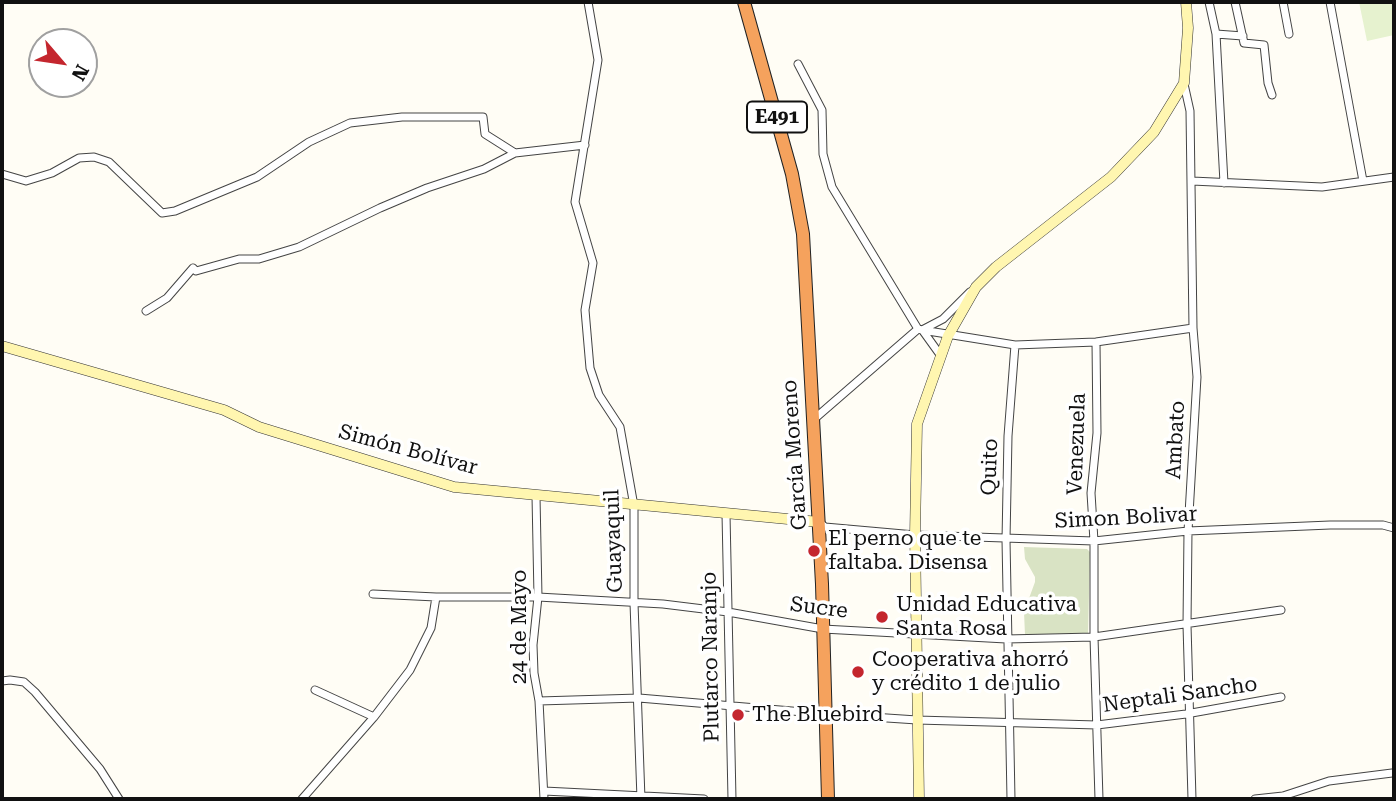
<!DOCTYPE html>
<html>
<head>
<meta charset="utf-8">
<style>
	body { margin:0 }
	#map { position:relative; width:1396px; height:801px; overflow:hidden; background:#fffdf5; font-family:"Roboto Serif",serif }
	canvas { display:block }
	.frame { position:absolute; inset:0; border:4px solid #111; pointer-events:none }
	.north { position:absolute; left:28px; top:28px; width:70px; height:70px; box-sizing:border-box; background:#fff; border:2px solid #a0a0a0; border-radius:50%; rotate:119deg; font-size:19px; font-weight:700; line-height:28px; text-align:center; color:#111 }
	.north::after { content:''; display:block; margin:auto; width:24px; height:32px; background:#c4262e; clip-path:polygon(50% 0,100% 100%,50% 72%,0 100%) }
</style>
</head>
<body>
<div id="map">
<canvas width="1396" height="801"></canvas>
<div class="frame"></div>
<div class="north">N</div>
</div>
<script>
const g = document.querySelector('canvas').getContext('2d');
g.lineJoin = 'round';
function fill(path, color) {
  g.fillStyle = color;
  g.fill(path, 'evenodd');
}
function toPath(rows) {
  const path = new Path2D();
  for (const r of rows) {
    path.moveTo(r[0], r[1]);
    for (let i = 2; i < r.length; i += 2) path.lineTo(r[i], r[i + 1]);
  }
  return path;
}
function strokePath(path, color, width, dash) {
  g.strokeStyle = color;
  g.lineWidth = width;
  g.lineCap = dash ? 'butt' : 'round';
  g.setLineDash(dash || []);
  g.stroke(path);
}
function write(font, color, halo, rows, align = 'center') {
  g.font = font + ' "Roboto Serif",serif';
  g.lineWidth = 7;
  g.setLineDash([]);
  g.textBaseline = 'middle';
  g.strokeStyle = halo;
  g.fillStyle = color;
  for (const [text, x, y, turn = 0] of rows) {
    g.save();
    g.translate(x, y);
    g.rotate((+turn || 0) * Math.PI / 180);
    g.textAlign = isNaN(turn) ? turn : align;
    if (halo) g.strokeText(text, 0, 0);
    g.fillText(text, 0, 0);
    g.restore();
  }
}
const cemetery = toPath([
	[1024,547,1087,549,1090,552,1088,634,1025,635,1024,612,1035,582,1035,577,1025,559]
]);
const pitch = toPath([
	[1359,2,1394,2,1394,35,1367,41]
]);
const street = toPath([
	[588,2,598,60,575,202,593,263,585,310,590,368,599,395,620,427,634,506,634,603,641,799],
	[1209,2,1216,34,1224,183],
	[1235,2,1244,43,1264,45,1268,83,1272,95],
	[1283,2,1289,34],
	[1330,2,1363,181],
	[1216,34,1243,36],
	[798,64,822,110,823,154,832,187,918,329],
	[1184,84,1190,111,1193,328,1197,377,1188,531,1187,625,1192,799],
	[2,174,26,181,52,173,79,158,94,157,109,162,162,213,175,211,257,177,309,142,350,123,402,117,483,117,485,134,515,153,585,145],
	[1192,181,1322,187,1394,177],
	[146,311,167,298,193,268,196,271,239,259,259,259,299,247,380,208,427,188,484,169,515,153],
	[922,330,1015,345,1096,342,1193,328],
	[923,331,941,356],
	[1096,342,1097,433,1091,493,1094,541,1094,637,1099,799],
	[813,420,918,329,922,330,943,319,970,292],
	[536,496,538,597,533,645,534,673,539,701,544,799],
	[726,514,732,799],
	[819,522,825,527,915,535,1094,541,1188,531,1330,525,1383,525,1394,528],
	[373,594,436,597,538,597,663,604,728,612,823,629,1006,639,1094,637,1281,610],
	[2,681,10,680,24,682,35,692,100,769,119,799],
	[315,690,374,717],
	[539,701,639,698,827,714,917,720,1097,725,1186,714,1281,697],
	[544,791,704,799],
	[302,799,374,717,410,670,431,628,436,597],
	[1011,799,1006,540,1008,436,1015,345],
	[1255,799,1283,796,1329,781,1392,773]
]);
const secondary = toPath([
	[2,346,224,410,259,427,454,487,819,522],
	[919,799,915,535,917,424,948,336,976,287,996,267,1111,177,1154,132,1184,83,1188,28,1186,2]
]);
const highway = toPath([
	[744,2,792,174,803,234,822,584,828,799]
]);
const markers = [
	[814,551,7,"#c4262e"],
	[882,617,7,"#c4262e"],
	[858,672,7,"#c4262e"],
	[738,715,7,"#c4262e"]
];
const shields = [
	[777,117,60]
];
const shieldNames = [
	["E491",777,117]
];
const streetNames = [
	["Ambato",1176,440,-87],
	["Venezuela",1077,444,-88],
	["Simón Bolívar",408,450,15],
	["García Moreno",795,455,-94],
	["Quito",990,467,-88],
	["Simon Bolivar",1126,518,-3],
	["Guayaquil",614,541,-92],
	["Sucre",819,608,7],
	["24 de Mayo",520,627,-90],
	["Plutarco Naranjo",711,657,-91],
	["Neptali Sancho",1180,695,-8]
];
const poiNames = [
	["El perno que te",828,539],
	["faltaba. Disensa",828,563],
	["Unidad Educativa",896,605],
	["Santa Rosa",896,629],
	["Cooperativa ahorró",872,660],
	["y crédito 1 de julio",872,684],
	["The Bluebird",752,715]
];
fill(cemetery, '#d9e3c4');
fill(pitch, '#e6f2cf');
strokePath(street, '#444', 9);
strokePath(secondary, '#333', 11);
strokePath(highway, '#222', 14);
strokePath(street, '#fff', 7);
strokePath(secondary, '#fff6b0', 10);
strokePath(highway, '#f5a25d', 12);
for (const [x, y, r, color] of markers) {
  const dot = new Path2D();
  dot.arc(x, y, r, 0, 2 * Math.PI);
  g.fillStyle = color;
  g.fill(dot);
  strokePath(dot, '#fff', 2.5);
}
for (const [x, y, w] of shields) {
  const box = new Path2D();
  box.roundRect(x - w / 2, y - 15.5, w, 31, 5);
  g.fillStyle = '#fff';
  g.fill(box);
  strokePath(box, '#111', 2);
}
write('bold 19px', '#111', null, shieldNames);
write('21px', '#111', '#fff', streetNames);
write('21px', '#111', '#fff', poiNames, 'left');
</script>
</body>
</html>
